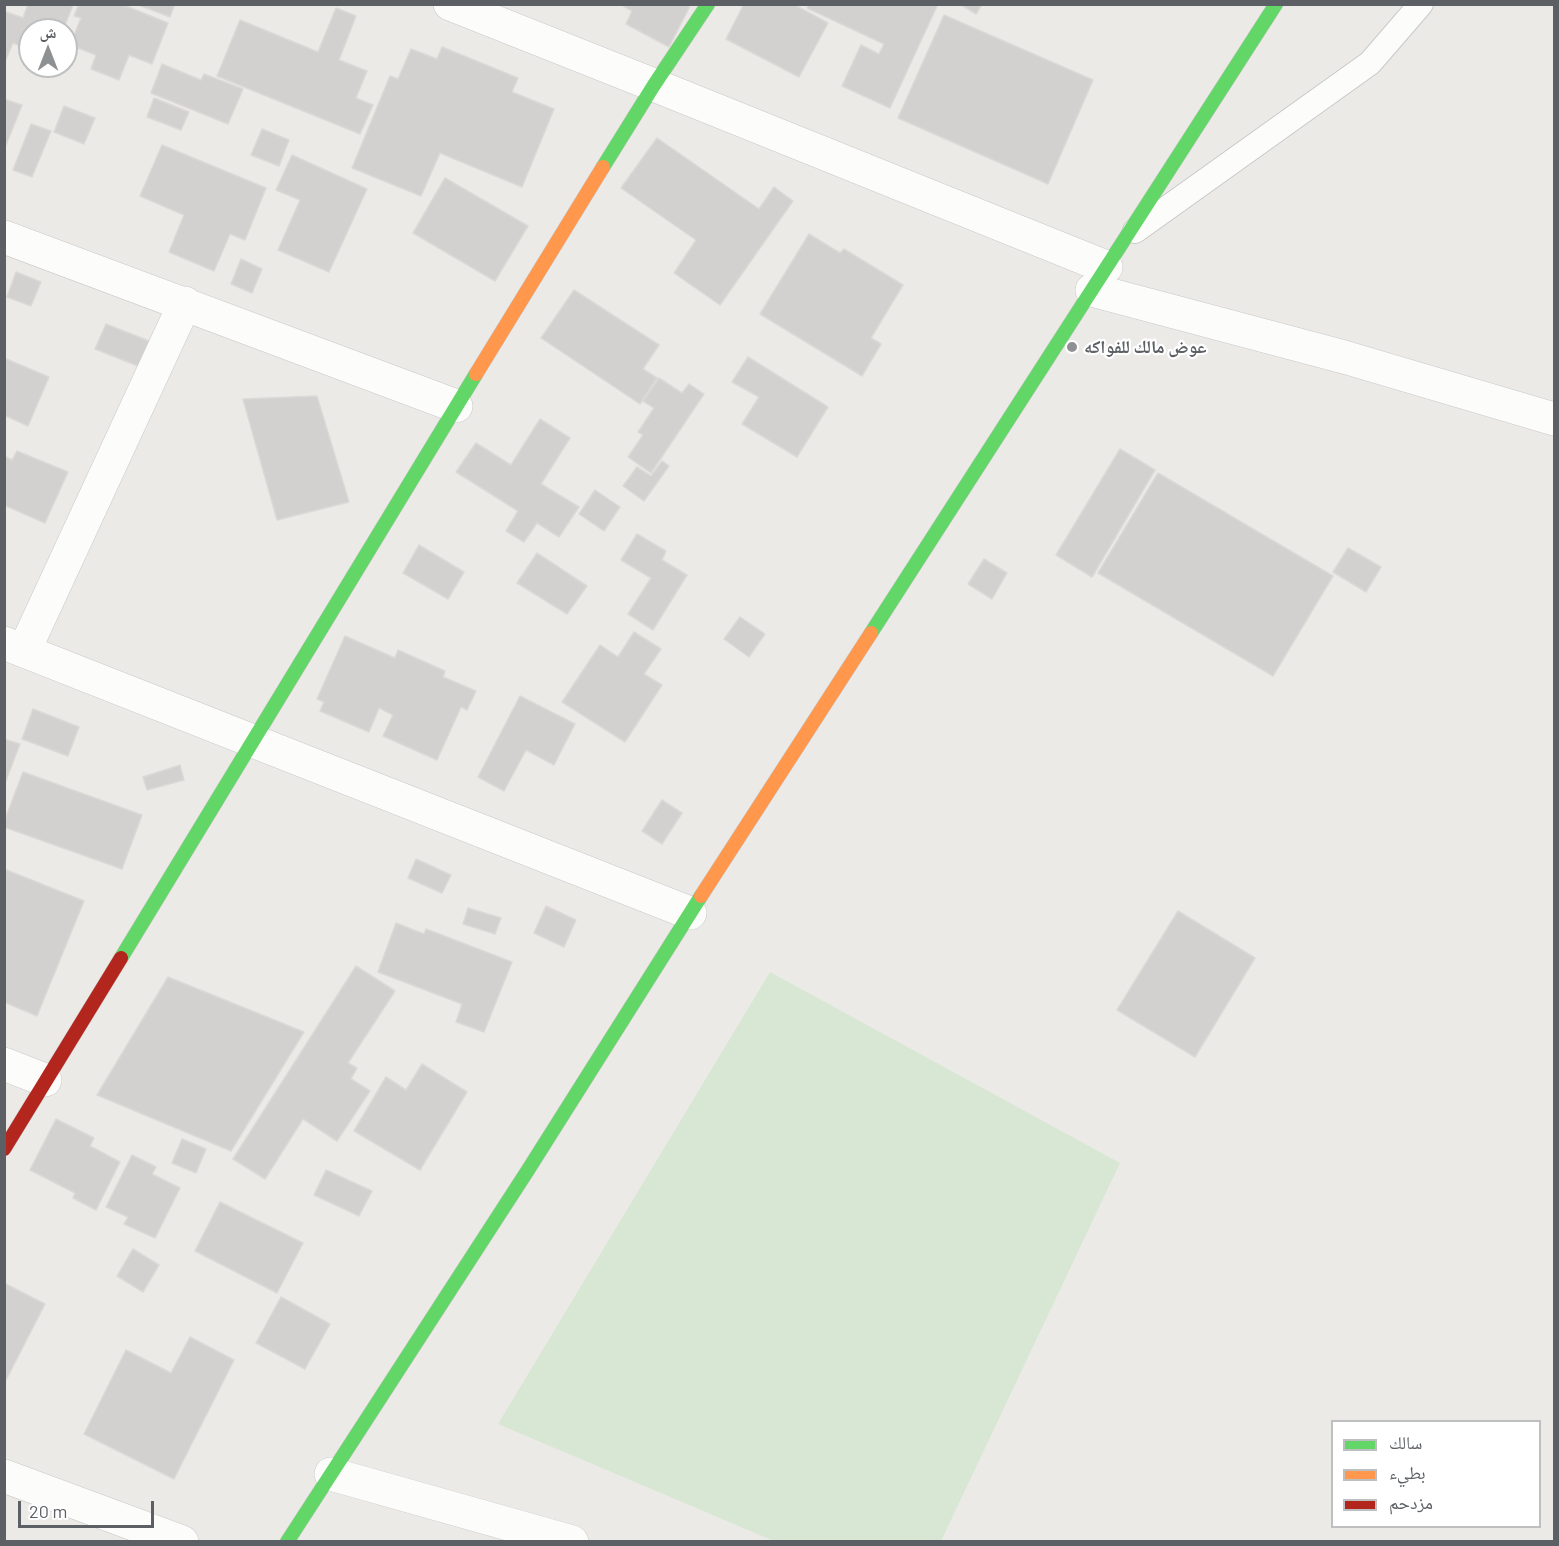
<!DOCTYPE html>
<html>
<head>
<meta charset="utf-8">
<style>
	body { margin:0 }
	#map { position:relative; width:1559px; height:1546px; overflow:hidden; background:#eceae7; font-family:Barlow,"Noto Naskh Arabic",sans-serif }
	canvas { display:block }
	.frame { position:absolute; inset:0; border:6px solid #5c6064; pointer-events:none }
	.legend { position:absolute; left:1331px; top:1420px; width:210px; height:108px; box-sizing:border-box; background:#fff; border:2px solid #bebfc1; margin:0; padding:8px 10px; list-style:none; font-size:18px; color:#5c6064 }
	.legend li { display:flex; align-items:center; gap:12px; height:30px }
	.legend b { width:30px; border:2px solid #bebfc1 }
	.north { position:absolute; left:18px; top:18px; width:60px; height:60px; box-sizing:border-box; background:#fff; border:2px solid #bebfc1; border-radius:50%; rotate:0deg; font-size:16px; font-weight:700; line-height:24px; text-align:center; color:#5c6064 }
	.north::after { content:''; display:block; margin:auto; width:21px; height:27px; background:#8e9092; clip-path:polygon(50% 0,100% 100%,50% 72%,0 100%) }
	.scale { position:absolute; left:18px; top:1501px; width:136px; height:27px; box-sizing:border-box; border:3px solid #5c6064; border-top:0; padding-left:8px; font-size:18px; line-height:21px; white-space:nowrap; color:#5c6064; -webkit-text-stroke:4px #fff; paint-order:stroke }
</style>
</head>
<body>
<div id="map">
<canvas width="1559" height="1546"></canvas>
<div class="frame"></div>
<ul class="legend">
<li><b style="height:8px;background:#63d668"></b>سالك</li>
<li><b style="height:8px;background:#ff974d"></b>بطيء</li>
<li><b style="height:8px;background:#b3261e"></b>مزدحم</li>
</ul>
<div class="north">ش</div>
<div class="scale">20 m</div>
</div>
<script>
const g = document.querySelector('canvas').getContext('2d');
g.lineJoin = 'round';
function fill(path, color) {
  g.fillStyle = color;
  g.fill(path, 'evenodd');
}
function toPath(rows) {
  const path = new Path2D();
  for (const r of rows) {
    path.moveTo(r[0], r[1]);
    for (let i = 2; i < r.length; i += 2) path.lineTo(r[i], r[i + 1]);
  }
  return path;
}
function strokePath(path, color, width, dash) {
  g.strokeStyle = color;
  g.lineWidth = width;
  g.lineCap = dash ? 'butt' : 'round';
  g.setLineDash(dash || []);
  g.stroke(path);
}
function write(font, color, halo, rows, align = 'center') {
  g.font = font + ' Barlow,"Noto Naskh Arabic",sans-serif';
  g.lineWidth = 4.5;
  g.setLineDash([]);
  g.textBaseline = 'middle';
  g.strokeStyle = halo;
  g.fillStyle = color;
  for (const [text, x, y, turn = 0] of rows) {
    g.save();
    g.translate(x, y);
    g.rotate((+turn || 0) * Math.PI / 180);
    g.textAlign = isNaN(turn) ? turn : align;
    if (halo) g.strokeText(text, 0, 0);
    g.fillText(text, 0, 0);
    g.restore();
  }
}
const green = toPath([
	[770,972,1120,1163,941,1541,774,1541,498,1424]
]);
const building = toPath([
	[28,4,73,5,63,30,30,30,30,50,13,43,4,64,4,11,23,18,28,4],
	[79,4,121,4,168,23,152,64,129,55,119,80,91,69,96,55,70,45,81,18,74,16,79,4],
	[136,4,175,4,170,17,136,4],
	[620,4,687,4,690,6,669,47,626,24,632,11,620,4],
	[744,4,793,4,828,23,799,77,726,39,744,4],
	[809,4,938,4,890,108,842,86,861,45,879,54,884,44,807,8,809,4],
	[960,4,982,4,976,14,960,4],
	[336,8,356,16,339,60,367,71,356,98,373,105,360,134,217,76,240,20,318,52,336,8],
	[944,15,1093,80,1048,184,898,118,944,15],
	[442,47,518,78,512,92,554,109,522,187,440,153,421,196,352,168,390,76,398,79,411,49,437,59,442,47],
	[162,64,201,80,204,74,243,89,228,124,151,93,162,64],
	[154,98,189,112,181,130,147,117,154,98],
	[4,99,22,105,4,150,4,99],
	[64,106,95,118,84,144,54,132,64,106],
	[31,124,51,131,32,177,13,170,31,124],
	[262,129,289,140,279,166,251,155,262,129],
	[657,138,759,209,774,187,793,201,720,305,674,273,696,240,621,188,657,138],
	[162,145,266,188,245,240,230,234,214,271,169,252,184,215,140,196,162,145],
	[292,155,367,189,329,272,278,250,300,200,276,190,292,155],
	[445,178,528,226,495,281,413,233,445,178],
	[809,234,840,253,844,249,903,285,871,338,881,344,862,376,760,314,809,234],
	[241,259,262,269,252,293,231,284,241,259],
	[16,272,41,282,31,306,7,297,16,272],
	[574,290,659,345,643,369,657,378,640,404,541,338,574,290],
	[106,324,149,341,138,366,95,349,106,324],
	[748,357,828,407,797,457,742,424,759,397,732,382,748,357],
	[4,358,49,377,28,426,4,415,4,358],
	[659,378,682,393,689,384,704,394,651,473,628,457,643,435,638,432,654,408,643,401,659,378],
	[317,396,349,502,277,520,243,399,317,396],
	[540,419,570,438,541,484,579,507,559,537,537,523,524,542,506,531,518,511,456,472,476,443,511,465,540,419],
	[1120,449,1155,470,1092,577,1056,555,1120,449],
	[17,451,68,472,45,523,4,505,4,456,12,460,17,451],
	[662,461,669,466,644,501,623,486,637,467,651,476,662,461],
	[1158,473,1333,576,1273,676,1098,573,1158,473],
	[595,490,620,507,604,531,579,514,595,490],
	[637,534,666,551,662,560,687,575,653,630,628,614,651,578,621,560,637,534],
	[419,545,464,572,448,599,403,573,419,545],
	[1348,548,1381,567,1366,592,1333,572,1348,548],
	[537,553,587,586,567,614,517,583,537,553],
	[984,559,1007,573,992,599,968,584,984,559],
	[740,617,765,634,749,657,724,639,740,617],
	[634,632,661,649,644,674,662,685,625,742,562,702,600,645,618,657,634,632],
	[345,636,395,658,398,650,445,671,443,677,476,691,467,710,461,707,437,760,383,736,393,715,379,708,369,732,320,711,324,702,317,699,345,636],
	[520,696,575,724,554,765,526,750,504,791,478,777,520,696],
	[33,709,79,727,68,756,22,739,33,709],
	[4,739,20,744,4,786,4,739],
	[180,765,184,780,147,790,143,777,180,765],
	[23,772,142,815,122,869,4,827,4,822,23,772],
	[662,800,682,813,662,844,642,831,662,800],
	[416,859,451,875,442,893,408,878,416,859],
	[4,869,84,901,37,1016,4,1002,4,869],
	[546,906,576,920,564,947,534,933,546,906],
	[468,908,501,918,495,934,463,924,468,908],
	[1178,911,1255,958,1195,1057,1117,1010,1178,911],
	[396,923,424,934,426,929,512,962,484,1032,456,1022,462,1004,378,972,396,923],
	[356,966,395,991,348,1063,357,1068,351,1079,370,1091,337,1141,303,1119,265,1179,233,1159,356,966],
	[168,977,304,1032,231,1151,97,1095,168,977],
	[422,1064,467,1092,420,1170,354,1131,386,1077,406,1090,422,1064],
	[56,1119,94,1138,90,1146,120,1162,96,1210,73,1198,75,1193,30,1170,56,1119],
	[182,1139,206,1149,196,1173,172,1163,182,1139],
	[132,1155,156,1167,152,1174,180,1188,155,1238,124,1224,128,1217,106,1207,132,1155],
	[326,1170,372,1191,359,1216,314,1195,326,1170],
	[220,1202,303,1243,277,1293,195,1251,220,1202],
	[133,1249,159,1265,143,1292,117,1276,133,1249],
	[4,1283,45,1304,4,1384,4,1283],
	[281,1297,330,1324,305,1369,256,1343,281,1297],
	[190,1337,234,1360,174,1479,84,1434,126,1350,171,1373,190,1337]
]);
const lane = toPath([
	[1135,231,1370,63,1421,4]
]);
const street = toPath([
	[450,4,654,85,1106,267],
	[4,237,456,406],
	[1092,290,1344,357,1554,419],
	[4,643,690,913],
	[24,651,185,303],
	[4,1064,45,1080],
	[331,1474,572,1542],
	[4,1476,182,1542]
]);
const fast = toPath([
	[603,167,654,85,708,4],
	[871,633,1276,4],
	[121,958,476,374],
	[287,1542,528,1170,701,896]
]);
const slow = toPath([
	[476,374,603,167],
	[701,896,871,633]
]);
const jam = toPath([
	[4,1149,121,958]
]);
const markers = [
	[1072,347,6,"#8e9092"]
];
const poiNames = [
	["عوض مالك للفواكه",1084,347]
];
fill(green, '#d7e7d3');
fill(building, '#d3d1d0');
strokePath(building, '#dbd9d6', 1.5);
strokePath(lane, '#c8c9c9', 26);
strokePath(street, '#c8c9c9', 34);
strokePath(fast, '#c8c8c8', 15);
strokePath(slow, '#c8c8c8', 15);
strokePath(jam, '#c8c8c8', 15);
strokePath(lane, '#fcfcfb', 24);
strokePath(street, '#fcfcfb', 33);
strokePath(fast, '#63d668', 14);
strokePath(slow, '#ff974d', 14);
strokePath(jam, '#b3261e', 14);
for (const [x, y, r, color] of markers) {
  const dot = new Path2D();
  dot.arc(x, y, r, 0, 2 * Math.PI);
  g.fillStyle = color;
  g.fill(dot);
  strokePath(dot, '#fff', 2);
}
write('bold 18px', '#5c6064', '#fff', poiNames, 'left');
</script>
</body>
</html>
